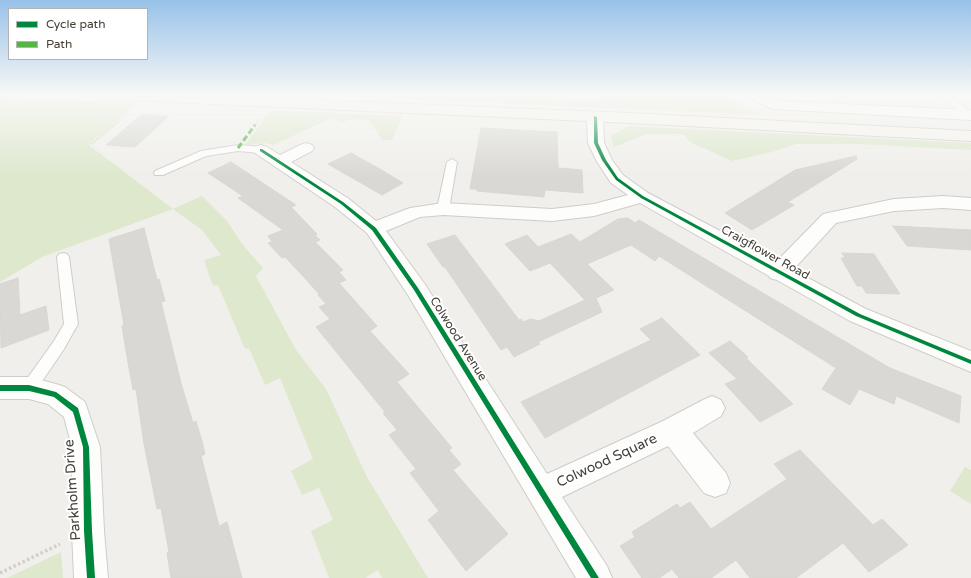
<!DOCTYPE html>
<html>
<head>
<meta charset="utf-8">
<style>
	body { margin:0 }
	#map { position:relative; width:971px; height:578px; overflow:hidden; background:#f0efeb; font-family:"Varela Round",sans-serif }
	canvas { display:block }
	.legend { position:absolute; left:8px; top:8px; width:140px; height:52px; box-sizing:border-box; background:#fff; border:1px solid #b5b3af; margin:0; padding:5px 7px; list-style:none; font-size:12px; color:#454038 }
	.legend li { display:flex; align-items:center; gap:8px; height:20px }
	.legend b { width:20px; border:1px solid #b5b3af }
</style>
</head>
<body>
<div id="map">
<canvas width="971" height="578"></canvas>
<ul class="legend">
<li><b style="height:5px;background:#00873e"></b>Cycle path</li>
<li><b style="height:5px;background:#57b346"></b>Path</li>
</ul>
</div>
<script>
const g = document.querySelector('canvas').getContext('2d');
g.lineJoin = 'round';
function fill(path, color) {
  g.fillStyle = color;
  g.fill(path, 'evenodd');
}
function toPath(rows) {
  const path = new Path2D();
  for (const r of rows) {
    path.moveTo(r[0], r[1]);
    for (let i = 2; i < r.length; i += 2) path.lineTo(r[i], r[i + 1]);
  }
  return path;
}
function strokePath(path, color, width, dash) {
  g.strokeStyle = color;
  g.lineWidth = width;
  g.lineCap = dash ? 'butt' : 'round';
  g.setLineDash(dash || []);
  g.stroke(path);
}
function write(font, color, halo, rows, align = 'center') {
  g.font = font + ' "Varela Round",sans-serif';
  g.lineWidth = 4;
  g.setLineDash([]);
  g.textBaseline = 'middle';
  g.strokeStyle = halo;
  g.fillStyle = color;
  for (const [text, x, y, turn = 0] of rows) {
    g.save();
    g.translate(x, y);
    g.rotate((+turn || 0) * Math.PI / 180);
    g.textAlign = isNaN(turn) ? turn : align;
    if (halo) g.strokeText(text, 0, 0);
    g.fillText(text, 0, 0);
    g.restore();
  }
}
const green = toPath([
	[320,95,507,95,599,100,607,95,723,96,762,115],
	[0,97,137,103,89,145,173,209,202,196,227,221,242,244,263,268,256,276,296,350,326,389,367,477,428,578,382,578,378,570,365,578,329,578,311,531,333,520,319,488,302,495,291,471,313,459,280,378,265,385,249,348,245,349,218,285,213,286,204,260,221,255,202,230,173,209,42,257,0,282],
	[271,110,402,116,392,140,382,140,370,121,353,119,342,122,332,118,273,145,266,143,245,145],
	[628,126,971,143,971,150,858,144,796,144,772,152,732,161,690,142,683,134,647,134,614,147,611,136],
	[965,467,971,470,971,504,950,491],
	[61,552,63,578,7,578]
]);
const building = toPath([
	[142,114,169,116,135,147,106,145,142,114],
	[481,128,557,132,558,168,582,170,583,193,545,190,544,197,477,191,477,189,470,189,481,128],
	[351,153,378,168,403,183,382,195,328,164,351,153],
	[856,156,857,159,788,202,794,205,752,230,725,213,795,170,856,156],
	[231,162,296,205,291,207,317,234,315,235,320,240,315,242,343,270,339,272,346,280,339,283,377,326,370,331,409,374,397,382,452,448,449,450,461,464,453,470,508,534,466,571,428,520,439,511,410,473,416,469,389,435,397,430,383,413,385,412,316,327,330,319,319,307,326,304,318,295,319,294,302,275,285,257,282,258,268,243,272,242,268,236,283,230,238,198,243,196,208,173,231,162],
	[628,218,635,223,639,220,890,368,961,396,959,423,896,396,894,404,859,389,850,405,822,389,836,368,659,256,655,261,631,245,587,264,614,290,596,298,602,312,538,342,540,344,514,357,507,347,501,350,445,267,443,267,427,244,455,235,519,320,521,319,523,322,531,319,539,321,585,300,550,263,530,271,505,244,527,235,538,247,571,234,580,242,618,219,628,218],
	[893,226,971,230,971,250,907,246,893,226],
	[144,228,157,280,159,279,165,301,161,302,181,383,193,423,196,421,203,445,205,454,201,456,219,526,227,522,242,578,171,578,167,553,169,552,161,508,157,509,144,444,136,389,133,390,126,351,122,326,124,325,109,239,144,228],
	[842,253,874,254,900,294,866,293,862,286,857,286,841,258,845,258,842,253],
	[18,278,20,315,46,306,49,330,1,348,0,284,18,278],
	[662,318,700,355,545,438,521,402,651,340,640,329,662,318],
	[730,341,748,357,746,358,793,404,760,422,725,384,737,379,709,353,730,341],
	[800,450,873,525,882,519,908,545,869,572,843,543,796,578,750,578,736,560,711,578,679,578,672,569,659,578,642,578,620,546,635,537,632,532,677,504,680,508,690,502,711,529,787,479,774,464,800,450]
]);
const pathFar1 = toPath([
	[255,125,260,119],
	[92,144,128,113]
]);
const path = toPath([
	[0,573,60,544]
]);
const service = toPath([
	[942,95,951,95,970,113,970,117,964,117,942,95],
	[238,145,261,147,266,150,261,153,238,151,206,156,163,175,155,175,154,173,155,171,201,151,238,145],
	[452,159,457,162,449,209,447,211,443,212,439,211,437,209,447,162,452,159],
	[63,253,67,254,69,257,78,324,64,349,34,393,29,395,24,393,21,388,24,383,54,341,64,324,57,257,59,254,63,253]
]);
const minor = toPath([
	[750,95,764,95,776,101,971,110,971,120,773,109,754,101,750,95],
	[595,112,600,114,603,117,604,143,612,160,623,175,648,193,777,261,823,214,894,199,943,196,971,198,971,210,943,208,894,211,836,223,793,270,866,309,971,351,971,372,850,321,777,280,770,278,769,276,640,203,594,216,552,221,443,215,420,217,386,231,424,283,547,474,663,421,703,400,712,396,721,400,725,408,721,416,693,433,726,473,730,483,726,493,715,497,704,493,668,446,562,497,607,566,612,578,576,578,408,295,367,233,335,207,255,153,253,150,255,147,261,145,267,147,280,155,300,145,306,143,312,145,314,148,312,151,291,162,349,199,376,221,410,208,443,203,552,209,594,204,628,195,611,183,596,160,588,143,587,117,590,114,595,112],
	[0,377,29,377,56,384,65,387,85,402,100,447,104,531,108,578,74,578,72,531,72,447,64,417,48,404,29,399,0,399,0,377]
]);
const secondary = toPath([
	[95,95,196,95,630,113,971,131,971,141,630,123,102,99,97,98,95,95]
]);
const quiet = toPath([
	[238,148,255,125]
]);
const cycleway = toPath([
	[594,116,597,117,598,143,606,160,618,178,643,196,860,314,971,360,971,364,856,316,641,198,616,180,602,160,594,143,594,116],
	[260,149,262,149,343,202,376,228,418,288,599,578,591,578,414,290,372,230,341,204,260,151,260,149],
	[0,385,29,385,56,392,78,408,89,447,92,531,95,578,87,578,84,531,83,447,73,412,54,397,29,391,0,391,0,385]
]);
const streetNames = [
	["Craigflower Road",765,253,29],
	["Colwood Avenue",458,339,58]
];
const nearStreetnames = [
	["Colwood Square",607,461,-25],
	["Parkholm Drive",73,490,-94]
];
fill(green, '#dde8cd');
fill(building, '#d9d8d4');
strokePath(building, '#d8d6d1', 1);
strokePath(service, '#cecdc9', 2);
strokePath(minor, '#cecdc9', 2);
strokePath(secondary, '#ceccc2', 2);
strokePath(pathFar1, '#d1cecb', 2, [1.5, 1.5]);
strokePath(path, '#d1cecb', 3.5, [2.5, 2.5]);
fill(service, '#fdfdfc');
fill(minor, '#fdfdfc');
fill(secondary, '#f6f4ef');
strokePath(quiet, '#57b346', 3, [6, 3]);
fill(cycleway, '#00873e');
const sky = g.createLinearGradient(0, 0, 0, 176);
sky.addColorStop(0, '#97c2e9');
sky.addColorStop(0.54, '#f8f8f6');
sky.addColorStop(1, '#f8f8f600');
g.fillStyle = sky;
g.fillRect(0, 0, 971, 176);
write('12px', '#454038', '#fff', streetNames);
write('14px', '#454038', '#fff', nearStreetnames);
</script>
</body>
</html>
